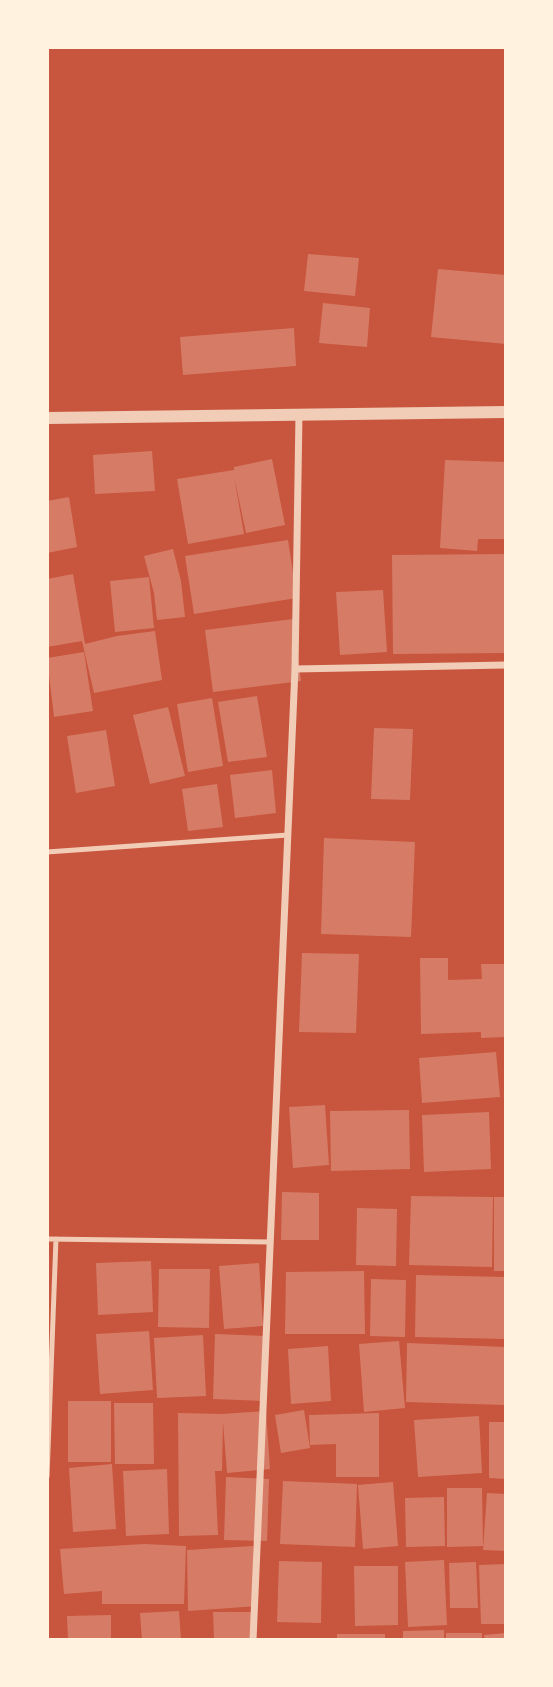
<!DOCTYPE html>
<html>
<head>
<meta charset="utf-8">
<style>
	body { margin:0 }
	#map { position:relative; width:553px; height:1687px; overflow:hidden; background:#c8553d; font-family:"Source Sans 3",sans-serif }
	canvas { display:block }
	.frame { position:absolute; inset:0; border:49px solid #fff3e0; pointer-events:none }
</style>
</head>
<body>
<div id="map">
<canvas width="553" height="1687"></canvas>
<div class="frame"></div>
</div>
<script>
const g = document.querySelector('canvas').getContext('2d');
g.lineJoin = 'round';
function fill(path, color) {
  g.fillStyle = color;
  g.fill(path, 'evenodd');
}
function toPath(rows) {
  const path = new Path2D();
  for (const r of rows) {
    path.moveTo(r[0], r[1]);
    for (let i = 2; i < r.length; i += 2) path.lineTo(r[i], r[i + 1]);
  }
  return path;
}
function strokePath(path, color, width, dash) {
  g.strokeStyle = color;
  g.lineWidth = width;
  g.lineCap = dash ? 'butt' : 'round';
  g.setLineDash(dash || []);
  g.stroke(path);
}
const building = toPath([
	[308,254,359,258,355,296,304,291],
	[438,269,506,275,506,344,431,337],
	[323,303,370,308,367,347,319,343],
	[294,328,296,366,183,375,180,337],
	[152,451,155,491,95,494,93,455],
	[272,459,285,525,246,533,234,476,244,534,188,544,177,479,234,470,234,467],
	[445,460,506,462,506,539,478,539,477,551,440,548],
	[69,497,77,547,47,553,47,501],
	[288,540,297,598,194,614,185,556],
	[173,549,181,581,185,617,157,620,154,593,144,556],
	[506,554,506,653,393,654,392,555],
	[73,574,85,644,117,636,155,631,162,680,94,693,82,641,47,647,47,579],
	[149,577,154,628,115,632,110,581],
	[383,590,387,652,340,655,336,592],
	[293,619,301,681,213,692,205,630],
	[84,652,93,711,54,717,47,658],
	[257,696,267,757,228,762,218,702],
	[212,698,223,766,188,772,177,704],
	[168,707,185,776,150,784,133,715],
	[374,728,413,729,410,800,371,799],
	[106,730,115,786,76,793,67,736],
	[272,770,276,813,235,818,230,775],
	[217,784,223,827,188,831,182,789],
	[324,838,415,842,411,937,321,934],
	[302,953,359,954,356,1033,299,1032],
	[420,958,448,958,448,980,482,979,481,964,506,964,506,1037,481,1038,481,1032,421,1034],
	[496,1052,500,1097,422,1103,419,1058],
	[325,1105,329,1165,293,1168,289,1107],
	[409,1110,410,1169,331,1171,330,1111],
	[489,1112,491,1169,424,1172,422,1115],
	[282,1192,319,1193,319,1240,281,1240],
	[411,1196,493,1197,492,1267,409,1265],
	[494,1197,506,1197,506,1271,494,1271],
	[357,1208,397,1209,396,1266,356,1265],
	[151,1261,153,1312,98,1315,96,1263],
	[259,1263,263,1326,224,1329,219,1266],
	[159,1269,210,1269,209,1328,158,1327],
	[364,1271,365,1334,285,1334,286,1272],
	[416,1275,506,1277,506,1339,415,1337],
	[371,1279,406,1280,405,1337,370,1336],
	[149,1331,153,1390,100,1394,96,1334],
	[215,1334,266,1336,264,1401,213,1399],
	[203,1335,206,1396,157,1398,154,1338],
	[399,1341,405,1408,364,1412,359,1344],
	[407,1343,506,1347,506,1405,406,1402],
	[328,1346,331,1401,291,1404,288,1349],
	[68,1401,111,1401,111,1462,68,1462],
	[114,1403,153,1403,154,1464,115,1464],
	[304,1410,310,1448,281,1453,275,1415],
	[266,1411,270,1469,227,1473,223,1422,222,1471,215,1471,218,1535,179,1536,178,1413,222,1414],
	[379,1413,379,1477,336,1477,336,1444,310,1445,309,1415],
	[479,1416,482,1473,418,1477,414,1420],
	[489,1422,506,1422,506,1479,489,1478],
	[112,1464,116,1529,73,1532,69,1468],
	[167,1469,169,1534,126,1536,123,1471],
	[226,1477,269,1479,267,1541,224,1540],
	[283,1481,357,1484,355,1547,280,1544],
	[393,1482,398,1546,363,1549,358,1485],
	[447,1488,482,1488,483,1546,447,1547],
	[487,1493,506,1494,506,1551,483,1550],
	[444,1497,445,1546,406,1547,405,1498],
	[144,1544,186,1546,184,1604,102,1604,102,1591,64,1594,60,1549],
	[253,1546,258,1606,188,1611,187,1550],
	[444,1560,447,1625,408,1627,405,1562],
	[279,1561,322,1562,321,1623,277,1622],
	[476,1562,478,1608,450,1608,449,1563],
	[506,1564,506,1624,481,1624,479,1565],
	[354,1566,398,1566,398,1625,355,1626],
	[179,1611,181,1640,142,1640,140,1613],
	[213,1612,253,1612,253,1640,214,1640],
	[111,1615,111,1640,68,1640,67,1616],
	[444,1630,444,1640,403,1640,403,1631],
	[446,1633,482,1633,482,1640,446,1640],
	[506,1633,506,1640,485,1640,484,1635],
	[337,1634,385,1634,385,1640,337,1640]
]);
const service = toPath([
	[47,852,288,835],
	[47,1239,270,1242],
	[47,1477,56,1239]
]);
const minor = toPath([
	[295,669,506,665],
	[253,1640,295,669,299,414]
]);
const tertiary = toPath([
	[47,418,506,412]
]);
fill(building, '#d67c66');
strokePath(service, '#f1ccb7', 5);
strokePath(minor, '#f1ccb7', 7);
strokePath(tertiary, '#f1ccb7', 12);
</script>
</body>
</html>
